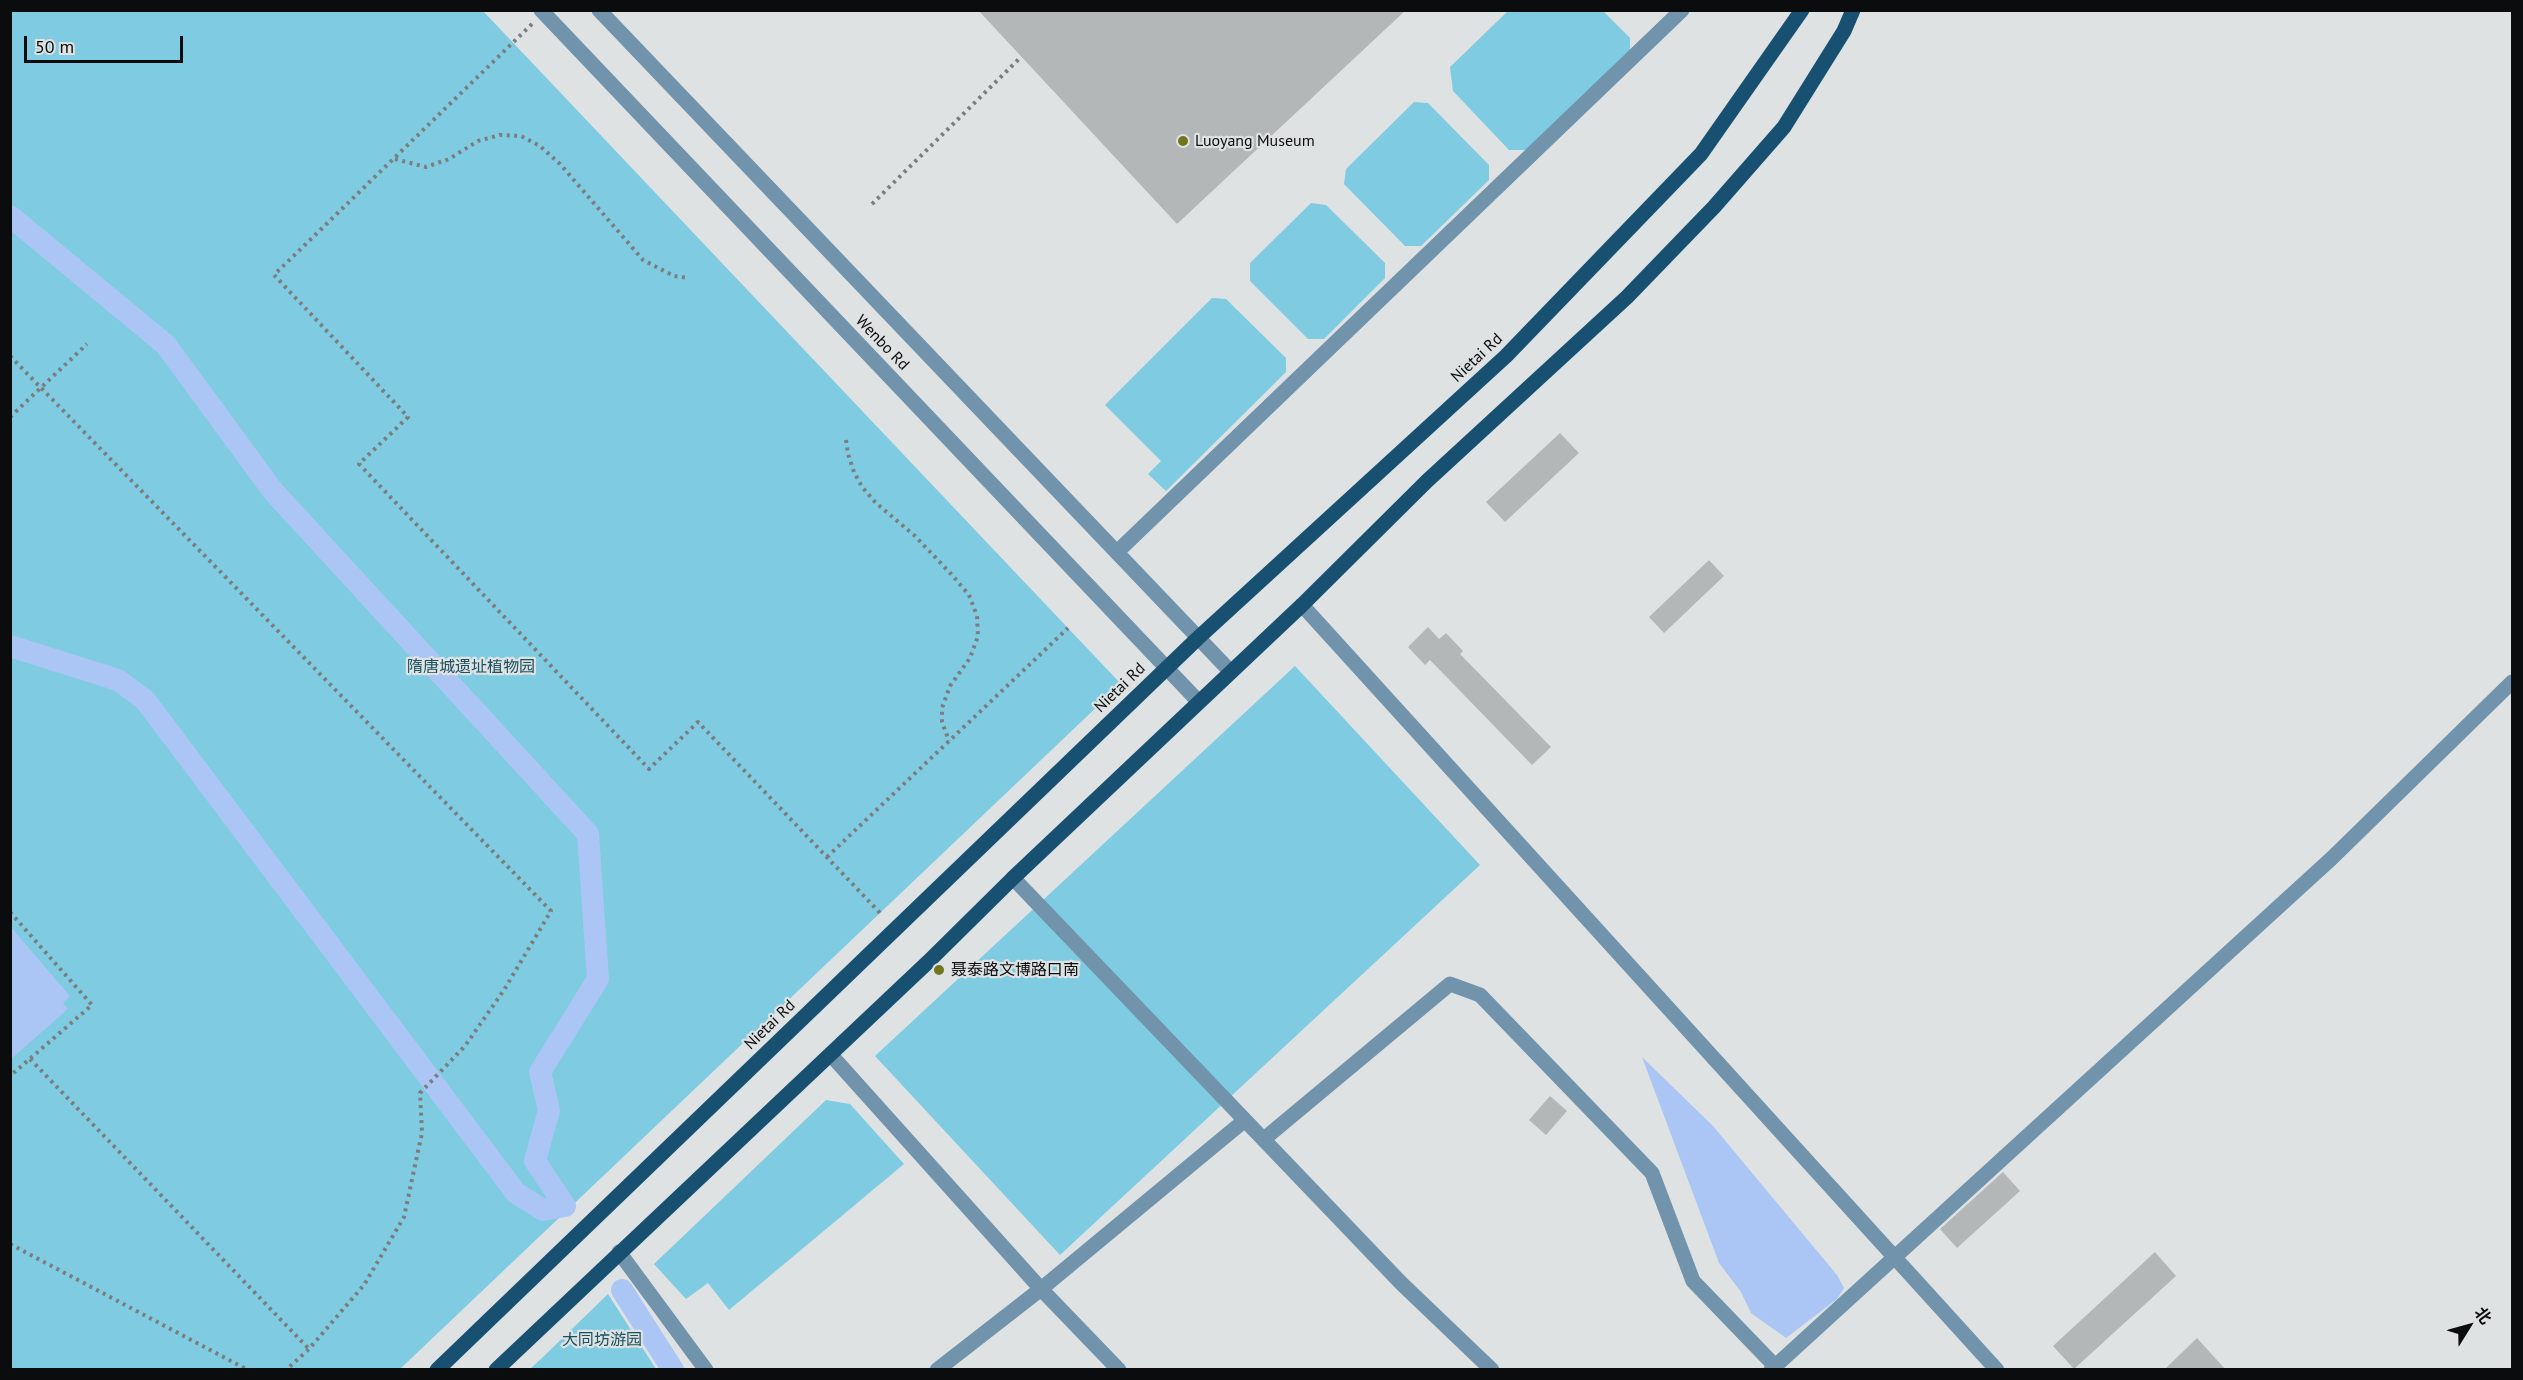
<!DOCTYPE html>
<html>
<head>
<meta charset="utf-8">
<style>
	body { margin:0 }
	#map { position:relative; width:2523px; height:1380px; overflow:hidden; background:#dee2e3; font-family:"PT Sans","Noto Sans SC",sans-serif }
	canvas { display:block }
	.frame { position:absolute; inset:0; border:12px solid #0b0c0d; pointer-events:none }
	.north { position:absolute; left:2439px; top:1296px; width:60px; height:60px; -webkit-text-stroke:4px #dee2e3; paint-order:stroke; rotate:53deg; font-size:16px; font-weight:700; line-height:24px; text-align:center; color:#0b0c0d }
	.north::after { content:''; display:block; margin:auto; width:21px; height:27px; background:#0b0c0d; clip-path:polygon(50% 0,100% 100%,50% 72%,0 100%) }
	.scale { position:absolute; left:24px; top:36px; width:159px; height:27px; box-sizing:border-box; border:3px solid #0b0c0d; border-top:0; padding-left:8px; font-size:18px; line-height:21px; white-space:nowrap; color:#0b0c0d; -webkit-text-stroke:4px #dee2e3; paint-order:stroke }
</style>
</head>
<body>
<div id="map">
<canvas width="2523" height="1380"></canvas>
<div class="frame"></div>
<div class="north">北</div>
<div class="scale">50 m</div>
</div>
<script>
const g = document.querySelector('canvas').getContext('2d');
g.lineJoin = 'round';
function fill(path, color) {
  g.fillStyle = color;
  g.fill(path, 'evenodd');
}
function toPath(rows) {
  const path = new Path2D();
  for (const r of rows) {
    path.moveTo(r[0], r[1]);
    for (let i = 2; i < r.length; i += 2) path.lineTo(r[i], r[i + 1]);
  }
  return path;
}
function strokePath(path, color, width, dash) {
  g.strokeStyle = color;
  g.lineWidth = width;
  g.lineCap = dash ? 'butt' : 'round';
  g.setLineDash(dash || []);
  g.stroke(path);
}
function write(font, color, halo, rows, align = 'center') {
  g.font = font + ' "PT Sans","Noto Sans SC",sans-serif';
  g.lineWidth = 4.5;
  g.setLineDash([]);
  g.textBaseline = 'middle';
  g.strokeStyle = halo;
  g.fillStyle = color;
  for (const [text, x, y, turn = 0] of rows) {
    g.save();
    g.translate(x, y);
    g.rotate((+turn || 0) * Math.PI / 180);
    g.textAlign = isNaN(turn) ? turn : align;
    if (halo) g.strokeText(text, 0, 0);
    g.fillText(text, 0, 0);
    g.restore();
  }
}
const green = toPath([
	[10,11,483,11,1121,684,400,1369,11,1369],
	[1508,11,1603,11,1630,38,1630,50,1527,150,1509,150,1453,91,1450,67],
	[1414,102,1428,103,1489,165,1489,180,1421,246,1405,246,1344,184,1346,169],
	[1311,203,1326,205,1385,263,1385,278,1324,339,1308,339,1250,281,1250,263],
	[1212,298,1226,299,1286,358,1286,372,1166,491,1148,474,1161,461,1105,405],
	[1295,666,1480,865,1060,1255,875,1056],
	[826,1100,850,1104,904,1164,729,1310,708,1283,686,1299,654,1264],
	[608,1294,656,1369,530,1369,542,1358]
]);
const water = toPath([
	[10,926,70,996,63,1003,68,1009,11,1059],
	[1642,1057,1713,1126,1837,1275,1844,1288,1837,1299,1786,1338,1751,1313,1741,1292,1719,1263]
]);
const canal = toPath([
	[10,216,166,345,273,491,588,834,598,979,540,1072,549,1110,535,1161,565,1206,543,1210,516,1193,145,700,118,680,10,646],
	[622,1290,673,1370]
]);
const building = toPath([
	[978,10,1406,10,1177,224],
	[1560,433,1579,453,1505,522,1486,502],
	[1709,560,1724,576,1664,633,1649,617],
	[1428,627,1439,639,1446,633,1463,651,1460,654,1551,747,1532,765,1430,660,1425,665,1408,647],
	[1550,1096,1567,1111,1546,1135,1529,1120],
	[2003,1172,2020,1191,1957,1248,1940,1229],
	[2155,1252,2176,1276,2074,1369,2053,1346],
	[2197,1338,2226,1370,2164,1370]
]);
const path = toPath([
	[532,24,274,275,408,417,359,464,649,769,698,722,883,916],
	[395,159,426,167,449,159,478,141,500,135,521,136,540,146,560,164,643,260,674,276,688,278],
	[872,204,1021,57],
	[10,356,551,911,504,990,465,1046,420,1093,422,1133,404,1217,364,1285,309,1349,286,1370],
	[10,417,87,344],
	[846,440,848,454,854,472,862,487,876,503,915,536,952,575,969,595,977,616,978,636,970,658,950,686,942,708,942,722,949,741],
	[827,857,1068,628],
	[10,912,92,1005,10,1076],
	[30,1059,309,1349],
	[10,1244,248,1370]
]);
const minor = toPath([
	[541,10,1198,701],
	[599,10,1230,671],
	[1117,552,1682,10],
	[1302,605,1997,1370],
	[1013,878,1401,1283,1492,1370],
	[831,1055,1041,1289,1119,1370],
	[1264,1139,1450,984,1480,995,1652,1173,1693,1281,1775,1366],
	[619,1252,706,1370],
	[937,1370,1041,1289,1245,1120],
	[1771,1370,2332,858,2512,682]
]);
const major = toPath([
	[437,1370,1198,638,1506,356,1701,154,1802,10],
	[496,1370,928,962,1013,878,1302,605,1427,481,1627,297,1714,207,1784,127,1844,31,1853,10]
]);
const markers = [
	[1183,141,6,"#717720"],
	[939,970,6,"#717720"]
];
const poiNames = [
	["Luoyang Museum",1195,141],
	["聂泰路文博路口南",951,970]
];
const streetNames = [
	["Wenbo Rd",882,343,46],
	["Nietai Rd",1477,358,-43],
	["Nietai Rd",1120,688,-44],
	["Nietai Rd",770,1025,-44]
];
const parkNames = [
	["隋唐城遗址植物园",471,667],
	["大同坊游园",602,1340]
];
fill(green, '#7ecbe2');
fill(water, '#abc6f4');
strokePath(canal, '#abc6f4', 22);
fill(building, '#b3b7b7');
strokePath(path, '#7b7e7f', 4, [3, 4.5]);
strokePath(minor, '#7193ac', 15);
strokePath(major, '#185072', 15);
for (const [x, y, r, color] of markers) {
  const dot = new Path2D();
  dot.arc(x, y, r, 0, 2 * Math.PI);
  g.fillStyle = color;
  g.fill(dot);
  strokePath(dot, '#dee2e3', 2);
}
write('16px', '#0b0c0d', '#dee2e3', poiNames, 'left');
write('16px', '#0b0c0d', '#dee2e3', streetNames);
write('16px', '#1b505e', '#dee2e3', parkNames);
</script>
</body>
</html>
